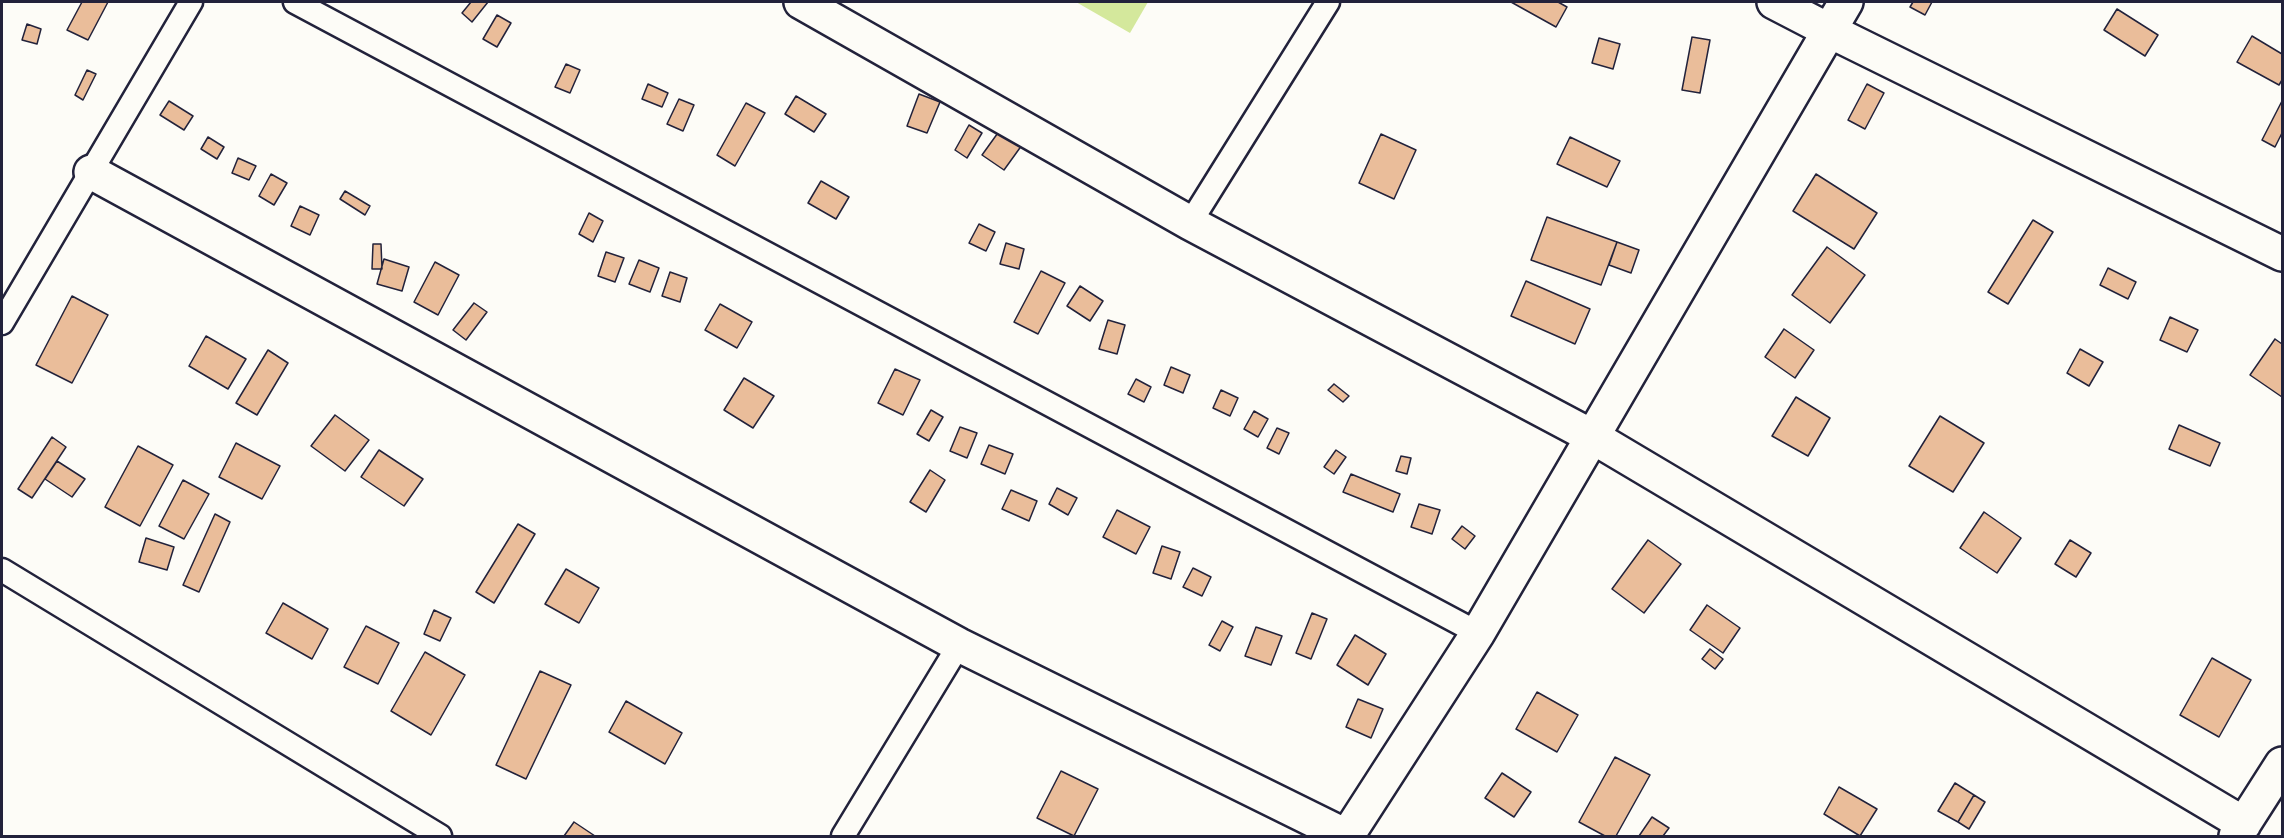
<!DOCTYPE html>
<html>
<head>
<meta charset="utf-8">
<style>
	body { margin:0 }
	#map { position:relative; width:2284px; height:838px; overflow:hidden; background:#fdfcf7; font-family:"Gochi Hand",sans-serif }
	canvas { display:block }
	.frame { position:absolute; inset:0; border:3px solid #22223b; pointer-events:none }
</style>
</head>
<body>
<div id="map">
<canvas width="2284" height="838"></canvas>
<div class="frame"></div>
</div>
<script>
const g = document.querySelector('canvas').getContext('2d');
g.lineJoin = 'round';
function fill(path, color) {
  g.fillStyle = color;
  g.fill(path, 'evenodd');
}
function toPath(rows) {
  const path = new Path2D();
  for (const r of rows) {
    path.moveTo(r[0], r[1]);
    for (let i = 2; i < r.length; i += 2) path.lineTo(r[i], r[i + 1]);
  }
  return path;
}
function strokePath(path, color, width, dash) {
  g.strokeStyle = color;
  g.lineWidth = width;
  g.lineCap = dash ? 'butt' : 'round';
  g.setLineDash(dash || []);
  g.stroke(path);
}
const green = toPath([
	[1076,2,1148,2,1130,33]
]);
const building = toPath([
	[82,2,108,2,88,40,67,30,82,2],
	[471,2,488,2,472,22,462,13,471,2],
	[1511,2,1558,2,1567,7,1556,27,1511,2],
	[1913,2,1932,2,1925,15,1910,7,1913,2],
	[2117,9,2158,35,2145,56,2104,30,2117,9],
	[497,15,511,23,497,47,483,39,497,15],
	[27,24,41,29,37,44,22,40,27,24],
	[2252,36,2282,54,2282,80,2279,85,2237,62,2252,36],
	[1692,37,1710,40,1700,93,1682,90,1692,37],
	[1599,38,1620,44,1613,69,1592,63,1599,38],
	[566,64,580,70,570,93,555,87,566,64],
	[87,70,96,74,83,100,75,95,87,70],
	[648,84,668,93,662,107,642,99,648,84],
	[1867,84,1884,93,1865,129,1848,120,1867,84],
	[919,94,940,102,927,133,907,126,919,94],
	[796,96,826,114,814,132,785,114,796,96],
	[679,99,694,105,683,131,667,124,679,99],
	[169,101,193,116,184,130,160,115,169,101],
	[2282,101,2282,133,2275,147,2262,140,2282,101],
	[746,103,765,113,735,166,717,155,746,103],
	[969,125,982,133,967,158,955,150,969,125],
	[1000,130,1022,145,1004,170,982,155,1000,130],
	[1381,134,1416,150,1394,199,1359,183,1381,134],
	[208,137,224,147,217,159,201,149,208,137],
	[1570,137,1620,161,1607,187,1557,164,1570,137],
	[238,158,256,166,249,180,232,173,238,158],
	[271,174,287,183,274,205,259,196,271,174],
	[1816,174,1877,213,1854,249,1793,211,1816,174],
	[821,181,849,197,836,219,808,203,821,181],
	[345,191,370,206,365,215,340,199,345,191],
	[300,206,319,215,310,235,291,226,300,206],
	[589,213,603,221,593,242,579,234,589,213],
	[1547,217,1617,242,1601,285,1531,260,1547,217],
	[2033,220,2053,232,2008,304,1988,292,2033,220],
	[979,224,995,232,986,251,969,243,979,224],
	[1617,242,1639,250,1631,273,1609,265,1617,242],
	[1006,243,1024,249,1019,269,1000,264,1006,243],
	[373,244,381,244,382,269,372,269,373,244],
	[1827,247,1865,275,1830,323,1792,295,1827,247],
	[606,252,624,258,615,282,598,276,606,252],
	[384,259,409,267,402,291,377,284,384,259],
	[639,260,659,268,650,292,629,284,639,260],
	[435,262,459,275,438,315,414,302,435,262],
	[2108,268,2136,282,2128,299,2100,285,2108,268],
	[1041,271,1065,283,1038,334,1014,322,1041,271],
	[670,272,687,278,680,302,662,296,670,272],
	[1526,281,1590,309,1575,344,1511,316,1526,281],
	[1080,286,1103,301,1090,321,1067,306,1080,286],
	[72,296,108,315,72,383,36,365,72,296],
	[474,303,487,312,466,340,453,330,474,303],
	[720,304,752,322,737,348,705,330,720,304],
	[2170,317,2198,330,2187,352,2160,340,2170,317],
	[1108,320,1125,325,1117,354,1099,349,1108,320],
	[1784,329,1814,350,1795,378,1765,357,1784,329],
	[206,336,246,359,228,389,189,366,206,336],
	[2275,339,2282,344,2282,397,2250,375,2275,339],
	[2080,349,2103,362,2089,386,2067,373,2080,349],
	[268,350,288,363,257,415,236,403,268,350],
	[1171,367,1190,375,1183,393,1164,385,1171,367],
	[895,369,920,380,903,415,878,403,895,369],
	[744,378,774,396,753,428,724,410,744,378],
	[1136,379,1151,387,1144,402,1128,394,1136,379],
	[1334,384,1349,396,1343,402,1328,390,1334,384],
	[1221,390,1238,398,1230,416,1213,408,1221,390],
	[1796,397,1830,418,1808,456,1772,436,1796,397],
	[931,410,943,417,929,441,917,434,931,410],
	[1254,411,1268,419,1258,437,1244,429,1254,411],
	[335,415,369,440,345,471,311,446,335,415],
	[1940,416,1984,443,1953,492,1909,466,1940,416],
	[2179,425,2220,443,2210,466,2169,449,2179,425],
	[960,427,977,433,967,458,950,451,960,427],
	[1277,428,1289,433,1279,454,1267,448,1277,428],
	[52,437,66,447,32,498,18,489,52,437],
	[236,443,280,466,262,499,219,477,236,443],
	[989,445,1013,454,1005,474,981,464,989,445],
	[138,446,173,465,140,526,105,507,138,446],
	[379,450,423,479,404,506,361,477,379,450],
	[1336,450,1346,457,1334,474,1324,467,1336,450],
	[1401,456,1411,458,1407,474,1396,471,1401,456],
	[57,461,85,479,72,497,45,479,57,461],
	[930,470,945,480,926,512,910,502,930,470],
	[1351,474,1400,494,1393,512,1343,492,1351,474],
	[183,480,209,494,184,539,159,526,183,480],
	[1057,488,1077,498,1068,515,1049,504,1057,488],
	[1011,490,1037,501,1029,521,1002,509,1011,490],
	[1419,504,1440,510,1432,534,1411,527,1419,504],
	[1117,510,1150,527,1136,554,1103,537,1117,510],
	[1984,512,2021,538,1997,573,1960,548,1984,512],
	[215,514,230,522,199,592,183,585,215,514],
	[518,524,535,534,494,603,476,592,518,524],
	[1462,526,1475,536,1465,549,1452,539,1462,526],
	[146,538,174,547,167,570,139,562,146,538],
	[1648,540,1681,564,1644,613,1612,589,1648,540],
	[2070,540,2091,553,2076,577,2055,564,2070,540],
	[1162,546,1180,552,1171,579,1153,573,1162,546],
	[1193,568,1211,577,1202,596,1183,587,1193,568],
	[566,569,599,588,579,623,545,604,566,569],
	[283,603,328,629,312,659,266,633,283,603],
	[1707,605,1740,628,1723,653,1690,630,1707,605],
	[434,610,451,618,440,641,424,634,434,610],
	[1312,613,1327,619,1311,659,1296,653,1312,613],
	[1222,621,1233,627,1220,651,1209,645,1222,621],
	[366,626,399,643,378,684,344,667,366,626],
	[1256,627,1282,636,1271,665,1245,656,1256,627],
	[1355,635,1386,654,1368,685,1337,665,1355,635],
	[1710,649,1723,659,1715,669,1702,659,1710,649],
	[425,652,465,675,431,735,391,711,425,652],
	[2212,658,2251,680,2219,737,2180,715,2212,658],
	[540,671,571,685,526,779,496,765,540,671],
	[1537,692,1578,715,1557,752,1516,729,1537,692],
	[1358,699,1383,709,1371,738,1346,727,1358,699],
	[626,701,682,733,665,764,609,732,626,701],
	[1615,757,1650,775,1616,836,1605,836,1579,822,1615,757],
	[1061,771,1098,789,1074,836,1037,818,1061,771],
	[1502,773,1531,792,1514,817,1485,798,1502,773],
	[1955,783,1974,795,1958,822,1938,811,1955,783],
	[1839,787,1877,809,1860,836,1824,814,1839,787],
	[1974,795,1985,802,1969,829,1958,822,1974,795],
	[1652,817,1669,828,1663,836,1639,836,1652,817],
	[574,822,595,836,564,836,574,822]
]);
const lane = toPath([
	[295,2,1478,633],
	[1190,223,1328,2],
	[2,323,191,2],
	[2,570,440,836],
	[843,836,959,645]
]);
const street = toPath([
	[801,2,1190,223,1593,437,2244,824],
	[1774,2,1828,30,2282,254],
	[91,172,959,645,1346,836],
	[1347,836,1478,633,1846,2],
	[2236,836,2282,764]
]);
fill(green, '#d4e89c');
fill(building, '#eabd9a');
strokePath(building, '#22223b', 1.5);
strokePath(lane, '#22223b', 27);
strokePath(street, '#22223b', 38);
strokePath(lane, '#fdfcf7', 22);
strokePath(street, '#fdfcf7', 33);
</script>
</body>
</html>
